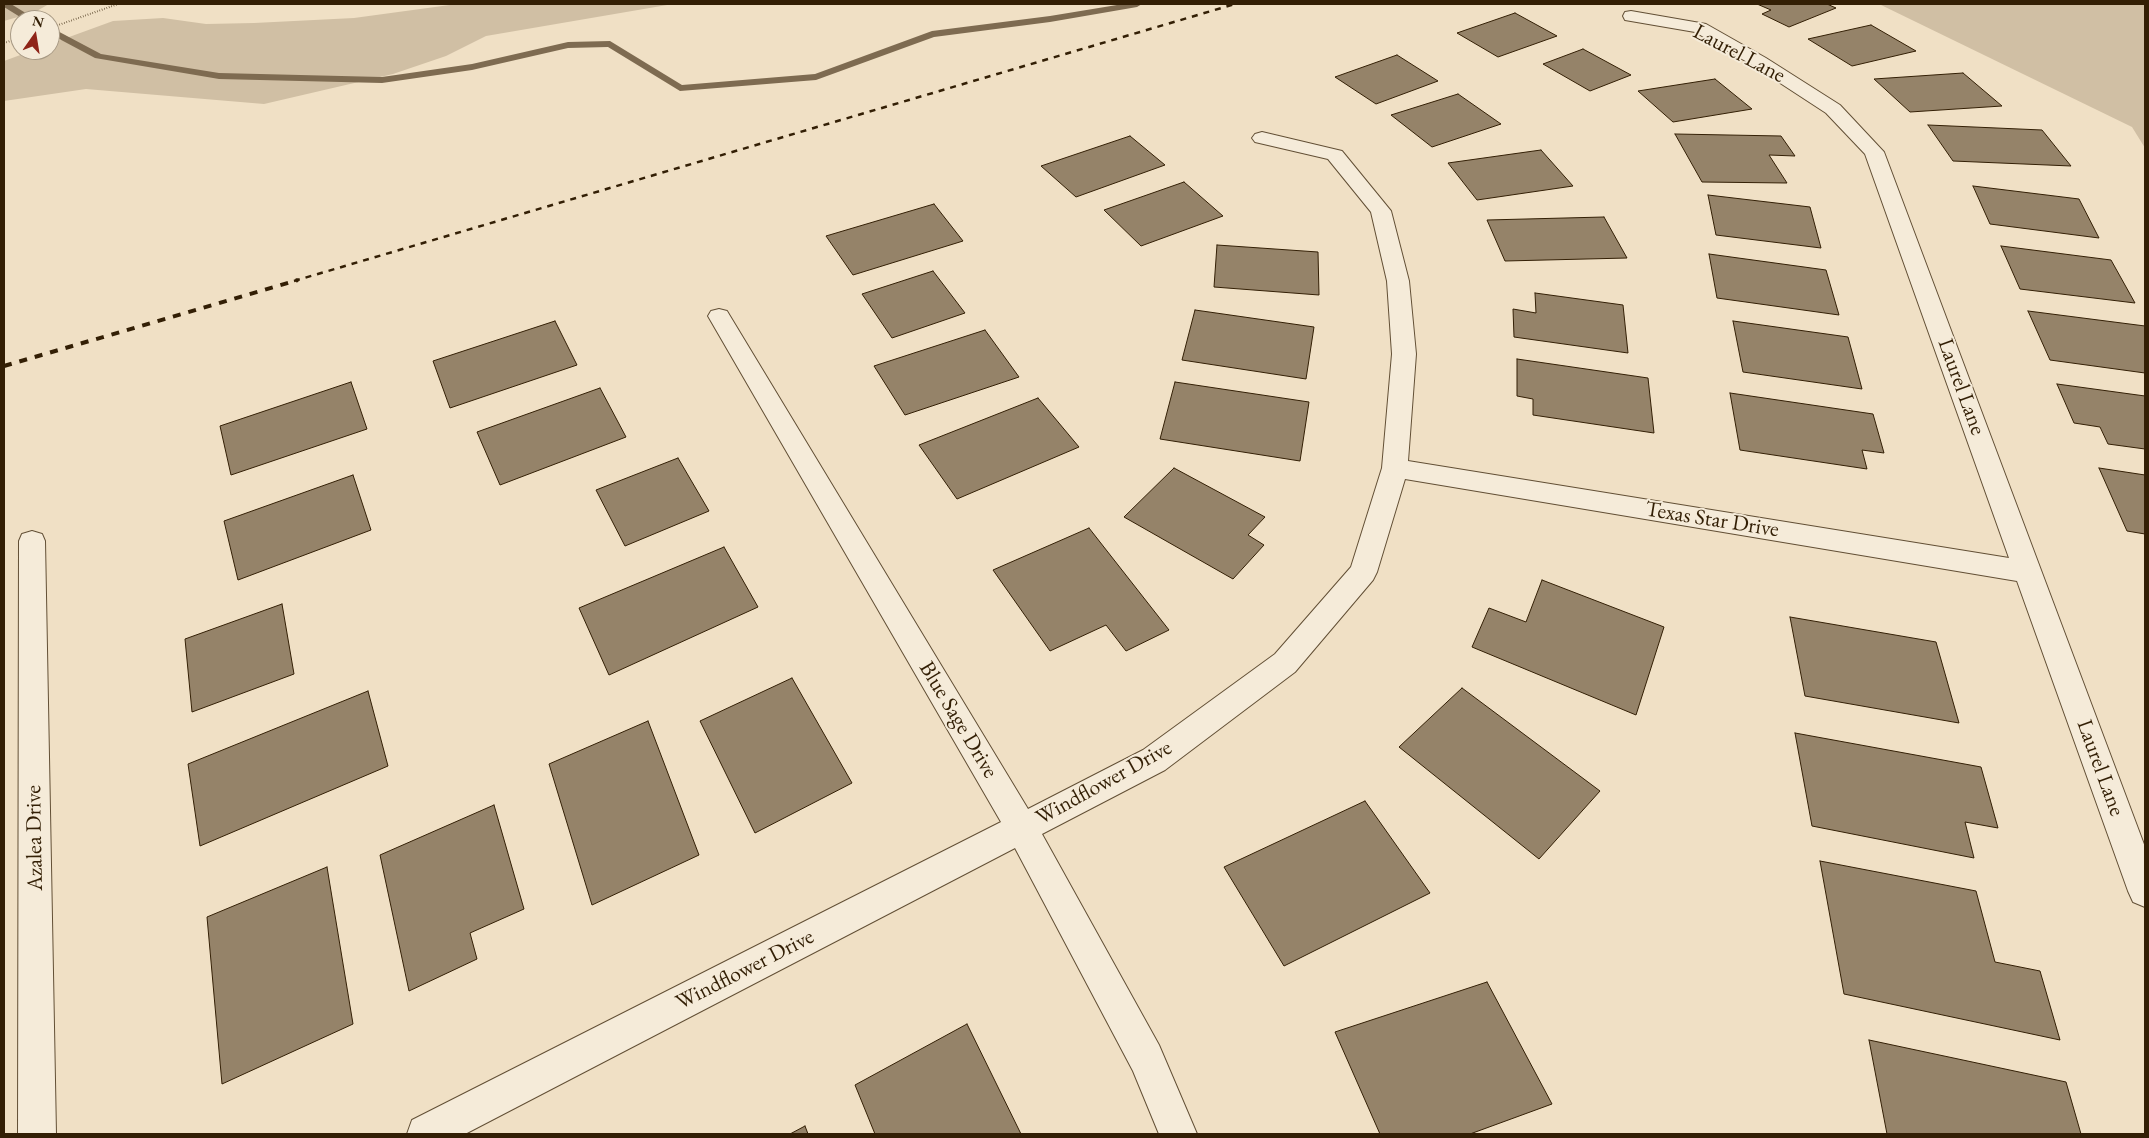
<!DOCTYPE html>
<html>
<head>
<meta charset="utf-8">
<style>
	body { margin:0 }
	#map { position:relative; width:2149px; height:1138px; overflow:hidden; background:#f0e0c5; font-family:"EB Garamond",serif }
	canvas { display:block }
	.frame { position:absolute; inset:0; border:5px solid #331f05; pointer-events:none }
	.north { position:absolute; left:10px; top:10px; width:50px; height:50px; box-sizing:border-box; background:#f5ebd9; border:1px solid #a79984; border-radius:50%; rotate:13deg; font-size:14px; font-weight:700; line-height:20px; text-align:center; color:#331f05 }
	.north::after { content:''; display:block; margin:auto; width:18px; height:22px; background:#8f2418; clip-path:polygon(50% 0,100% 100%,50% 72%,0 100%) }
</style>
</head>
<body>
<div id="map">
<canvas width="2149" height="1138"></canvas>
<div class="frame"></div>
<div class="north">N</div>
</div>
<script>
const g = document.querySelector('canvas').getContext('2d');
g.lineJoin = 'round';
function fill(path, color) {
  g.fillStyle = color;
  g.fill(path, 'evenodd');
}
function toPath(rows) {
  const path = new Path2D();
  for (const r of rows) {
    path.moveTo(r[0], r[1]);
    for (let i = 2; i < r.length; i += 2) path.lineTo(r[i], r[i + 1]);
  }
  return path;
}
function strokePath(path, color, width, dash) {
  g.strokeStyle = color;
  g.lineWidth = width;
  g.lineCap = dash ? 'butt' : 'round';
  g.setLineDash(dash || []);
  g.stroke(path);
}
function write(font, color, halo, rows, align = 'center') {
  g.font = font + ' "EB Garamond",serif';
  g.lineWidth = 4;
  g.setLineDash([]);
  g.textBaseline = 'middle';
  g.strokeStyle = halo;
  g.fillStyle = color;
  for (const [text, x, y, turn = 0] of rows) {
    g.save();
    g.translate(x, y);
    g.rotate((+turn || 0) * Math.PI / 180);
    g.textAlign = isNaN(turn) ? turn : align;
    if (halo) g.strokeText(text, 0, 0);
    g.fillText(text, 0, 0);
    g.restore();
  }
}
const green = toPath([
	[4,4,49,4,35,12,4,21],
	[457,4,673,4,486,36,446,56,393,74,264,104,86,89,4,101,4,61,34,50,50,50,50,44,113,21,163,18,206,24,254,23,354,18],
	[1879,4,2145,4,2145,148,2132,127]
]);
const stream = toPath([
	[4,4,11,4,37,20,25,20,4,7,4,4],
	[1123,4,1142,4,1137,7,1050,22,934,37,816,80,680,91,608,47,568,48,472,70,382,83,219,79,95,58,50,34,50,27,101,54,219,73,382,77,472,64,568,42,610,41,682,85,815,74,932,31,1050,16,1123,4]
]);
const building = toPath([
	[1757,4,1827,4,1836,8,1789,27,1762,14,1771,10,1757,4],
	[1515,13,1557,36,1498,57,1457,33,1515,13],
	[1871,25,1916,51,1852,66,1808,39,1871,25],
	[1583,49,1631,75,1590,91,1543,64,1583,49],
	[1397,55,1438,81,1376,104,1335,77,1397,55],
	[1963,73,2002,106,1910,112,1874,79,1963,73],
	[1715,79,1752,109,1673,122,1638,91,1715,79],
	[1458,94,1501,124,1432,147,1391,115,1458,94],
	[1928,125,2042,130,2071,166,1953,161,1928,125],
	[1675,134,1781,136,1795,156,1769,155,1787,183,1702,182,1675,134],
	[1130,136,1165,165,1076,197,1041,166,1130,136],
	[1541,150,1573,186,1477,200,1448,163,1541,150],
	[1184,182,1223,216,1141,246,1104,210,1184,182],
	[1973,186,2079,199,2099,238,1990,224,1973,186],
	[1708,195,1810,207,1821,248,1716,235,1708,195],
	[934,204,963,241,853,275,826,236,934,204],
	[1604,217,1627,258,1505,261,1487,220,1604,217],
	[1217,245,1318,252,1319,295,1214,287,1217,245],
	[2001,246,2111,260,2135,303,2020,289,2001,246],
	[1709,254,1826,270,1839,315,1717,298,1709,254],
	[933,271,965,313,892,338,862,294,933,271],
	[1535,293,1623,305,1628,353,1514,337,1513,309,1536,313,1535,293],
	[1195,310,1314,327,1306,379,1182,360,1195,310],
	[2028,311,2145,326,2145,373,2050,360,2028,311],
	[555,321,577,365,450,408,433,361,555,321],
	[1733,321,1848,337,1862,389,1743,372,1733,321],
	[985,330,1019,377,905,415,874,366,985,330],
	[1517,359,1648,378,1654,433,1533,415,1533,399,1517,396,1517,359],
	[351,382,367,429,231,475,220,426,351,382],
	[1175,382,1309,402,1300,461,1160,439,1175,382],
	[2057,384,2145,396,2145,449,2108,444,2100,427,2074,423,2057,384],
	[600,388,626,437,500,485,477,432,600,388],
	[1730,393,1873,414,1884,453,1862,450,1867,469,1740,450,1730,393],
	[1038,398,1079,447,957,499,919,445,1038,398],
	[678,458,709,511,625,546,596,490,678,458],
	[1174,468,1265,517,1248,535,1264,545,1233,579,1124,517,1174,468],
	[2099,468,2145,475,2145,534,2127,531,2099,468],
	[353,475,371,530,238,580,224,521,353,475],
	[1089,528,1169,630,1126,651,1106,625,1050,651,993,570,1089,528],
	[724,547,758,607,609,675,579,608,724,547],
	[1542,580,1664,627,1636,715,1472,647,1489,608,1526,622,1542,580],
	[282,604,294,674,192,712,185,639,282,604],
	[1790,617,1936,642,1959,723,1805,696,1790,617],
	[792,678,852,783,755,833,700,721,792,678],
	[1462,688,1600,791,1539,859,1399,747,1462,688],
	[368,691,388,766,200,846,188,764,368,691],
	[648,721,699,855,592,905,549,764,648,721],
	[1795,733,1981,767,1998,828,1965,822,1974,858,1812,826,1795,733],
	[1365,801,1430,893,1284,966,1224,867,1365,801],
	[494,805,524,909,470,933,477,959,409,991,380,855,494,805],
	[1820,861,1976,891,1995,962,2040,971,2060,1040,1844,994,1820,861],
	[327,867,353,1024,222,1084,207,917,327,867],
	[1487,982,1552,1104,1470,1134,1380,1134,1335,1032,1487,982],
	[967,1024,1021,1134,875,1134,855,1085,967,1024],
	[1869,1040,2066,1082,2081,1134,1887,1134,1869,1040],
	[805,1126,808,1134,790,1134,805,1126]
]);
const path = toPath([
	[50,28,118,4],
	[4,43,20,38]
]);
const minor = toPath([
	[1631,11,1706,24,1766,58,1840,105,1884,152,2145,847,2145,907,2133,902,2128,891,2017,581,1405,479,1377,572,1373,580,1295,672,1165,770,1042,834,1159,1045,1197,1134,1159,1134,1133,1071,1015,848,465,1134,407,1134,412,1120,1001,822,708,316,711,311,719,309,727,311,730,316,1028,809,1143,750,1275,654,1351,567,1382,468,1392,354,1387,281,1371,212,1328,159,1255,142,1252,138,1255,134,1262,132,1342,151,1391,211,1409,281,1416,354,1408,461,2009,558,1865,154,1826,113,1754,66,1695,32,1625,20,1623,16,1625,12,1631,11],
	[32,531,42,534,45,541,56,1134,18,1134,19,541,22,534,32,531]
]);
const railFar1 = toPath([
	[294,281,1235,4]
]);
const rail = toPath([
	[4,366,298,280]
]);
const streetNames = [
	["Laurel Lane",1739,54,28],
	["Laurel Lane",1961,387,70],
	["Texas Star Drive",1712,520,9],
	["Blue Sage Drive",958,720,59],
	["Laurel Lane",2100,768,70],
	["Windflower Drive",1104,783,-29],
	["Azalea Drive",35,838,-91],
	["Windflower Drive",745,970,-27]
];
fill(green, '#d0bfa4');
fill(stream, '#7e6b51');
fill(building, '#958369');
strokePath(building, '#331f05', 1);
strokePath(minor, '#624f35', 2);
strokePath(path, '#331f05', 2, [0.5, 2]);
fill(minor, '#f5ebd9');
strokePath(railFar1, '#331f05', 2.5, [6, 6]);
strokePath(rail, '#331f05', 4, [8, 8]);
write('22px', '#331f05', '#f5ebd9', streetNames);
</script>
</body>
</html>
